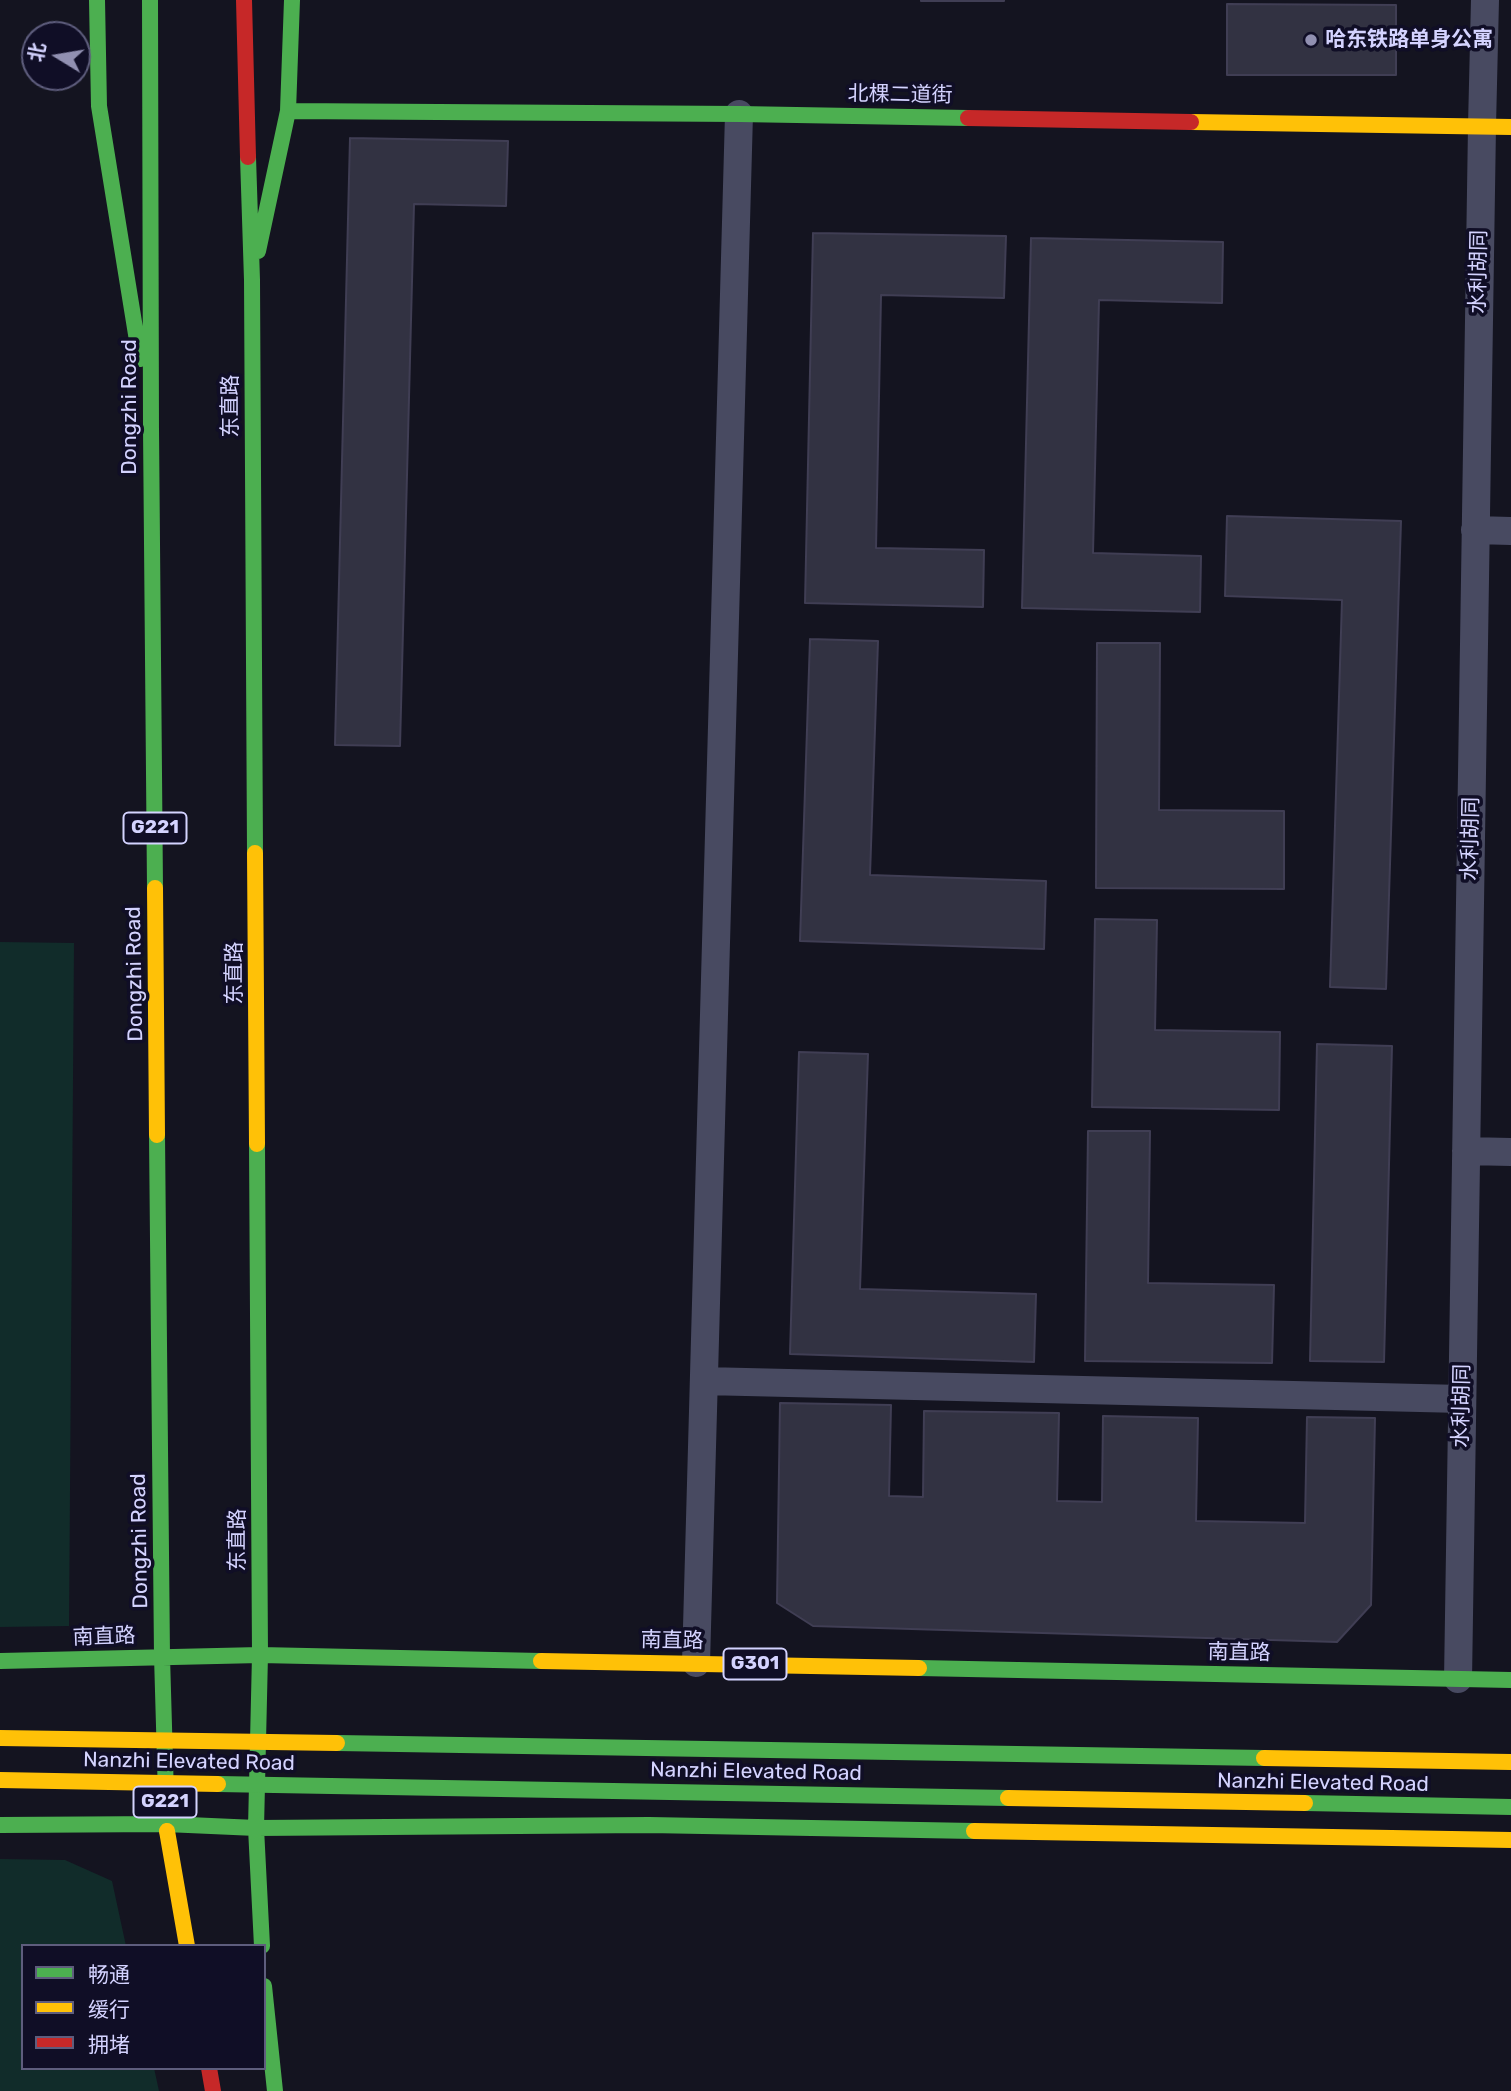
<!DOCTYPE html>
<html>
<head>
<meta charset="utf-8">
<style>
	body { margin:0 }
	#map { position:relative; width:1511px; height:2091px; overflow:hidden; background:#141420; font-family:Rubik,"Noto Sans SC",sans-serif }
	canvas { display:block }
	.legend { position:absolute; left:21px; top:1944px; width:245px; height:126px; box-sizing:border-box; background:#100e26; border:2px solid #5e5d7d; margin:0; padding:9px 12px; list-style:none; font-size:21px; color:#d4d3ff }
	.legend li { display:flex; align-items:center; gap:14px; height:35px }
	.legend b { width:35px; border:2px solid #5e5d7d }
	.north { position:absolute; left:21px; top:21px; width:70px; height:70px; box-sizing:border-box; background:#100e26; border:2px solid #5e5d7d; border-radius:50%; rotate:281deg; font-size:19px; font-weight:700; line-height:28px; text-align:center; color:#d4d3ff }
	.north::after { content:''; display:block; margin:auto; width:24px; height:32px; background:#9190b1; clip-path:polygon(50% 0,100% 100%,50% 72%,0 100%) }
</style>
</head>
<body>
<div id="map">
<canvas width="1511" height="2091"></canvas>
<ul class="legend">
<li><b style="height:9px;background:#4caf50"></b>畅通</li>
<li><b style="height:9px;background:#ffc107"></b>缓行</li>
<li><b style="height:9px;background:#c62828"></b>拥堵</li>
</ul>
<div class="north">北</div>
</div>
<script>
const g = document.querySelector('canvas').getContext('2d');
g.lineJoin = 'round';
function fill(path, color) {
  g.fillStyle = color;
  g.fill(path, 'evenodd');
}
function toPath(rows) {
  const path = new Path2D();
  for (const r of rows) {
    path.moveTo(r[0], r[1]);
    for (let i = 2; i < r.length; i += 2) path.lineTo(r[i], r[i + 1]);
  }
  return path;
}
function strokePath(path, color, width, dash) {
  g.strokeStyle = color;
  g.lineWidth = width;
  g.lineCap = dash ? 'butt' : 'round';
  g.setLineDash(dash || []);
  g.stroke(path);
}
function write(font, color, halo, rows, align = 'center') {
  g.font = font + ' Rubik,"Noto Sans SC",sans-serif';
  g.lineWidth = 7;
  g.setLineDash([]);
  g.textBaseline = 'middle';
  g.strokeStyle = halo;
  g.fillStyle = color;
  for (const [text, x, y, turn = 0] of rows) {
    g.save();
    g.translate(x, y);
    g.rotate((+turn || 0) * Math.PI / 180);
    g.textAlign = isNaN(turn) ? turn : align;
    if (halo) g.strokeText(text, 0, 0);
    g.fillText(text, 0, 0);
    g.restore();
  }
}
const green = toPath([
	[0,942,74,943,69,1626,0,1627],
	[0,1859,65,1860,112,1881,126,1946,23,1946,23,2068,154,2068,159,2091,0,2091]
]);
const building = toPath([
	[921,0,1004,0,1004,1,921,1,921,0],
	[1227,4,1396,5,1396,75,1227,75,1227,4],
	[350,138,508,141,506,206,414,204,400,746,335,745,350,138],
	[813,233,1006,236,1004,298,881,295,876,548,984,550,983,607,805,603,813,233],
	[1031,238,1223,242,1222,303,1099,300,1093,553,1201,556,1200,612,1022,608,1031,238],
	[1227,516,1401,521,1386,989,1330,987,1342,600,1225,596,1227,516],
	[810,639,878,641,870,875,1046,881,1044,949,800,941,810,639],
	[1097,643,1160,643,1159,810,1284,811,1284,889,1096,888,1097,643],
	[1095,919,1157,920,1155,1030,1280,1032,1279,1110,1092,1107,1095,919],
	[1317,1044,1392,1046,1384,1362,1310,1361,1317,1044],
	[799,1052,868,1054,860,1289,1036,1294,1034,1362,790,1354,799,1052],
	[1088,1131,1150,1131,1148,1283,1274,1285,1272,1363,1085,1361,1088,1131],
	[780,1403,891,1405,889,1496,923,1497,924,1411,1059,1413,1057,1501,1102,1502,1103,1416,1198,1418,1196,1521,1305,1523,1307,1417,1375,1418,1371,1605,1337,1642,813,1626,777,1603,780,1403]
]);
const street = toPath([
	[1475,530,1511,531],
	[1466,1151,1511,1152],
	[704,1381,1462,1399],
	[696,1663,739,114],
	[1458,1679,1482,126,1485,0]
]);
const fast = toPath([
	[97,0,99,106,140,359],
	[150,0,151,428,155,888],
	[288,111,739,114,968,118],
	[248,157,252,280,255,853],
	[258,251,288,111,292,0],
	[157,1135,162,1656,167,1831],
	[257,1144,260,1655,256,1828,262,1946],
	[0,1661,260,1655,541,1661],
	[919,1668,1511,1680],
	[0,1825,166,1824,256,1828,649,1825,974,1831],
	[264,1986,275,2091]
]);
const slow = toPath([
	[1191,122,1511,127],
	[255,853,257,1144],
	[155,888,157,1135],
	[541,1661,919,1668],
	[167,1831,187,1946],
	[974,1831,1511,1840]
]);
const jam = toPath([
	[244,0,248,157],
	[968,118,1191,122],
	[209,2068,213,2091]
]);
const fastBridge = toPath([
	[337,1743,1264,1758],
	[218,1784,1008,1798],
	[1305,1803,1511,1807]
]);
const slowBridge = toPath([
	[0,1738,337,1743],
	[1264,1758,1511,1762],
	[0,1780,218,1784],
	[1008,1798,1305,1803]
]);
const markers = [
	[1311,40,7,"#9190b1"]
];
const shields = [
	[155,828,63],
	[755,1664,63],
	[165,1802,63]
];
const shieldNames = [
	["G221",155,828],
	["G301",755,1664],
	["G221",165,1802]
];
const poiNames = [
	["哈东铁路单身公寓",1325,40]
];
const streetNames = [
	["北棵二道街",900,95,1],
	["水利胡同",1479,272,-89],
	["东直路",231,406,-90],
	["Dongzhi Road",130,407,-90],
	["水利胡同",1471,839,-89],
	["东直路",235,973,-90],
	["Dongzhi Road",135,974,-91],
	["水利胡同",1462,1406,-89],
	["东直路",238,1540,-90],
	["Dongzhi Road",140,1541,-91],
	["南直路",104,1637,-2],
	["南直路",672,1641,1],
	["南直路",1239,1653,1],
	["Nanzhi Elevated Road",189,1762,1],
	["Nanzhi Elevated Road",756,1772,1],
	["Nanzhi Elevated Road",1323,1783,1]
];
fill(green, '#112c2a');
fill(building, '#323242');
strokePath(building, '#403e54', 2);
strokePath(street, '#484a61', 28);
strokePath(fast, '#4caf50', 16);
strokePath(slow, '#ffc107', 16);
strokePath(jam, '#c62828', 16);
strokePath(fastBridge, '#4caf50', 16);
strokePath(slowBridge, '#ffc107', 16);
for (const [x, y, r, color] of markers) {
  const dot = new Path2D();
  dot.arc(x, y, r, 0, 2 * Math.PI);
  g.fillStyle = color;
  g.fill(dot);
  strokePath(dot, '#100e26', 2.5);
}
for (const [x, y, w] of shields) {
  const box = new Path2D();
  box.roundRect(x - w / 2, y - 15.5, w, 31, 5);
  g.fillStyle = '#100e26';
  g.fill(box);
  strokePath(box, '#d4d3ff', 2);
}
write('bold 19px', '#d4d3ff', null, shieldNames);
write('bold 21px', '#d4d3ff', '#100e26', poiNames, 'left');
write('21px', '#d4d3ff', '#100e26', streetNames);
</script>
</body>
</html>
